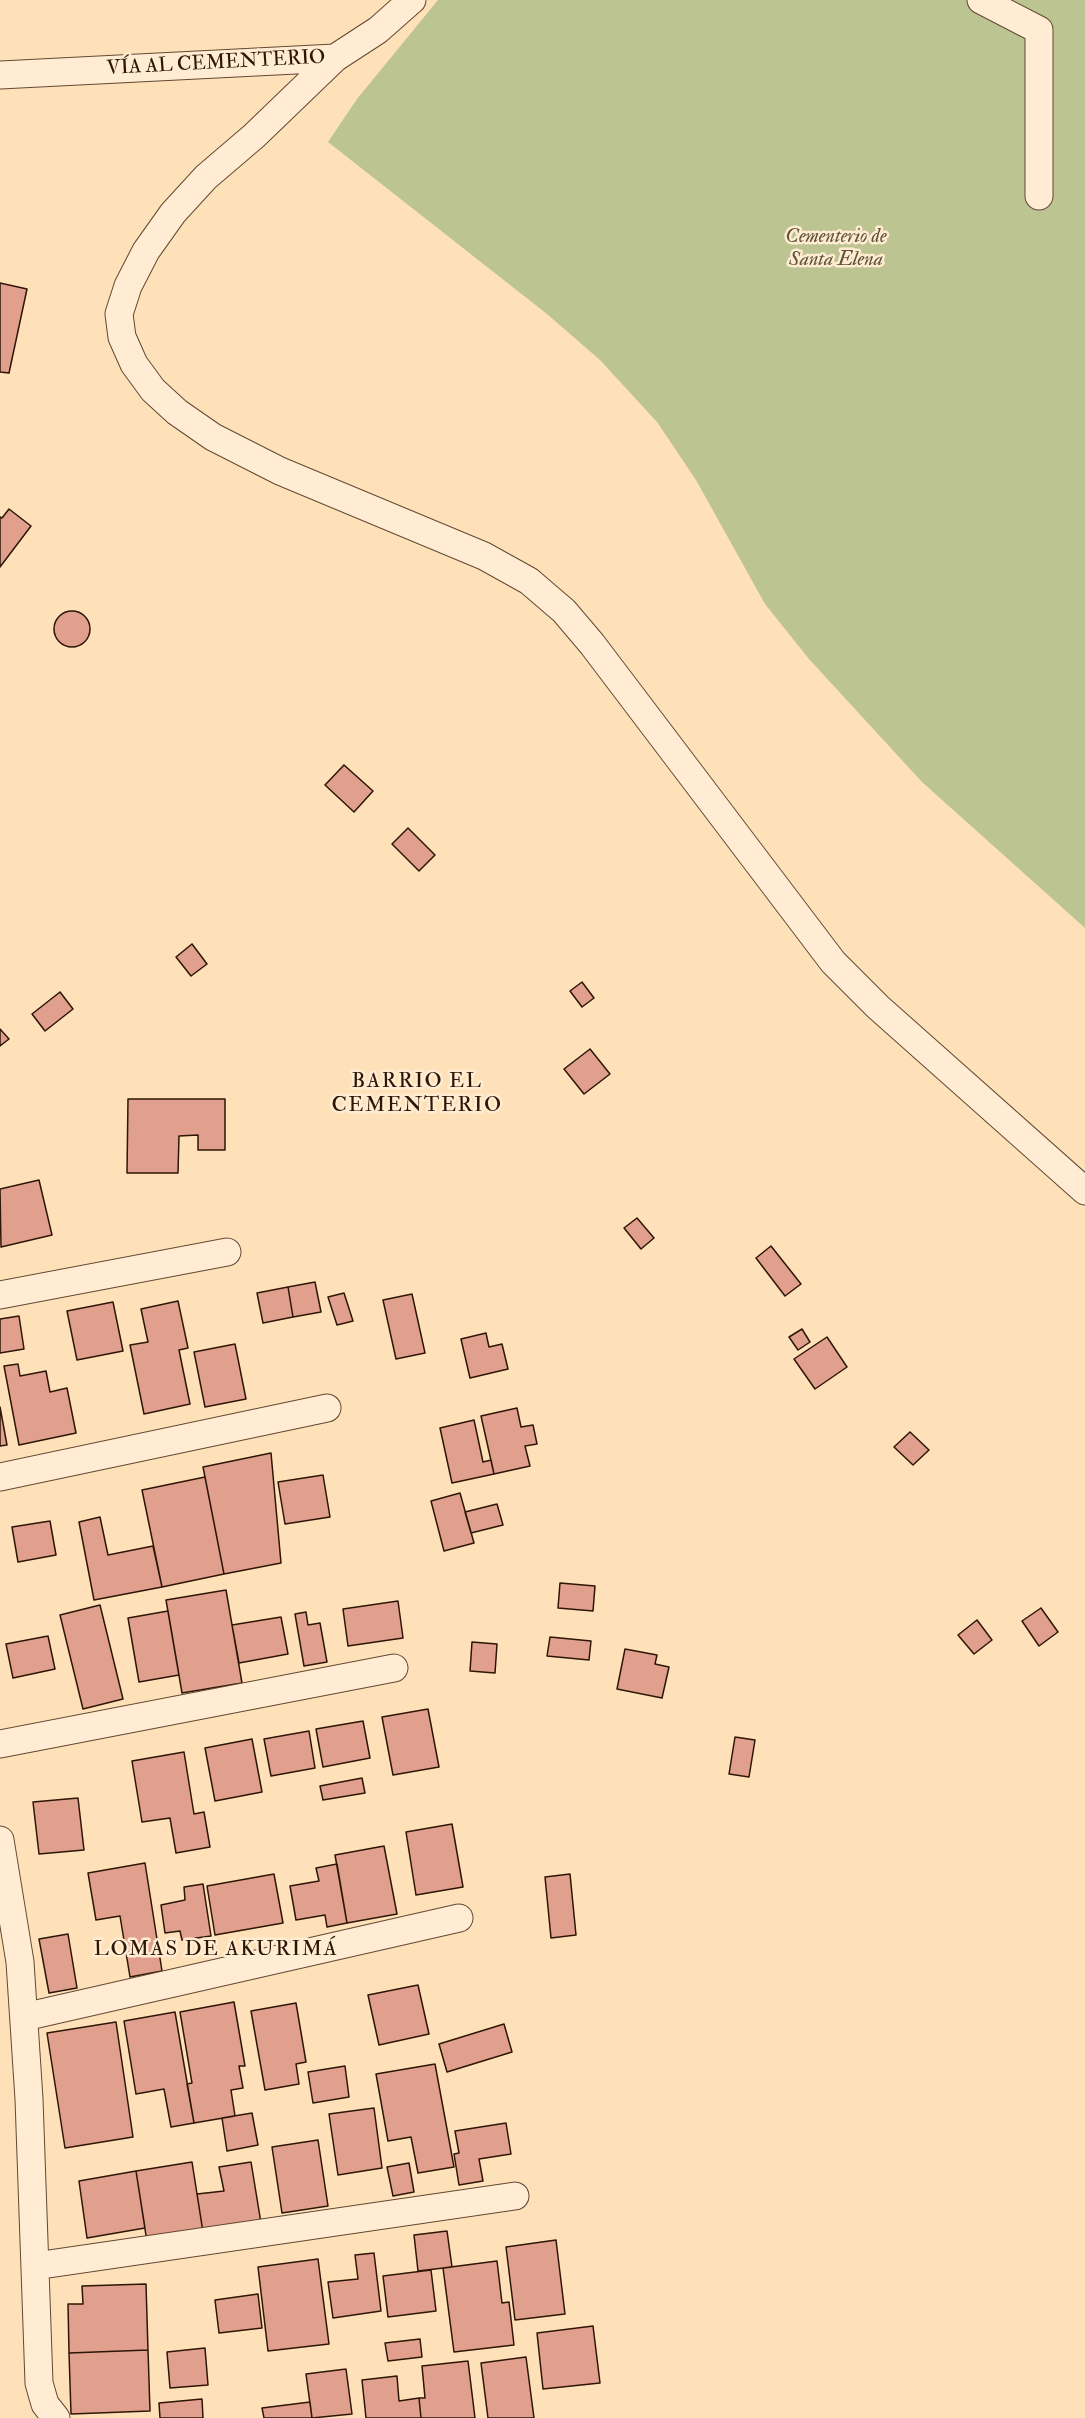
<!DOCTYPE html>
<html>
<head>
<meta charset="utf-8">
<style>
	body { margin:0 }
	canvas { display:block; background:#ffe1b9 }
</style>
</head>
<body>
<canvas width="1085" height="2418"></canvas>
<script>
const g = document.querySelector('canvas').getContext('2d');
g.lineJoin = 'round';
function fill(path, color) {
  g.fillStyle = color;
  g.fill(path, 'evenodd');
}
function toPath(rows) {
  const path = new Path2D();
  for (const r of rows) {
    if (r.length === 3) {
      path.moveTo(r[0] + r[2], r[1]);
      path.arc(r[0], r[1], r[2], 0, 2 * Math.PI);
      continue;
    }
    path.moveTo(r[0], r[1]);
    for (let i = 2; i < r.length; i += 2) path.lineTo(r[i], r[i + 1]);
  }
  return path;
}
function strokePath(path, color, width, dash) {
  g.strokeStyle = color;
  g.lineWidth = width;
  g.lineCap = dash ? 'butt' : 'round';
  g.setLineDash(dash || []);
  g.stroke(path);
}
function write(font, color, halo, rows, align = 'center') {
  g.font = font + ' "IM FELL Double Pica",serif';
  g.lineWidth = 5;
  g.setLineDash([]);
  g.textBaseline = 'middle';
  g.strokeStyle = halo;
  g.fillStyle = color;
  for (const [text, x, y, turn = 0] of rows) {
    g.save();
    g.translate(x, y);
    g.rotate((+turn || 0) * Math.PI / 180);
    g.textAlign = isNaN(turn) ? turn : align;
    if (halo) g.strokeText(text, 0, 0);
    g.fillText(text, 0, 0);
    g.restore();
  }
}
const green = toPath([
	[438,0,1085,0,1085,928,922,782,809,659,765,604,696,480,657,422,600,360,547,314,328,142,357,99]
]);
const building = toPath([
	[0,283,27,289,9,373,0,372,0,283],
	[9,509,31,526,0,567,0,517,2,518,9,509],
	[72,629,18],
	[344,765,373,791,354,812,325,785,344,765],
	[408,828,435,855,419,871,392,844,408,828],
	[192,944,207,964,191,976,176,957,192,944],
	[582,982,594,998,582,1007,570,991,582,982],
	[60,992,73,1009,45,1031,32,1014,60,992],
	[0,1029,9,1039,0,1046,0,1029],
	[590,1049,610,1074,584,1094,564,1069,590,1049],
	[128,1099,225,1099,225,1150,198,1150,198,1135,179,1136,178,1173,127,1173,128,1099],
	[39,1180,52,1235,1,1247,0,1189,39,1180],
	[637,1218,654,1238,641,1249,624,1228,637,1218],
	[771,1246,801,1284,785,1296,756,1258,771,1246],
	[315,1282,321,1312,293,1317,288,1287,315,1282],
	[288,1287,293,1317,263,1323,257,1293,288,1287],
	[344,1293,353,1321,337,1325,328,1297,344,1293],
	[412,1294,425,1353,396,1359,383,1300,412,1294],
	[178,1301,188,1348,179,1350,190,1404,144,1414,130,1345,148,1342,141,1309,178,1301],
	[113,1302,123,1351,77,1360,67,1311,113,1302],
	[19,1316,24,1349,0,1353,0,1319,19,1316],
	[802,1329,810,1342,798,1350,789,1337,802,1329],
	[486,1333,489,1347,502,1344,508,1369,470,1378,461,1339,486,1333],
	[827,1337,847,1367,815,1389,794,1359,827,1337],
	[235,1344,246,1399,205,1407,194,1352,235,1344],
	[18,1364,20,1376,46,1371,50,1392,67,1388,76,1433,19,1445,4,1366,18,1364],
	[0,1407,7,1445,0,1446,0,1407],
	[517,1408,521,1427,533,1425,537,1444,525,1446,530,1466,494,1474,481,1416,517,1408],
	[474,1420,483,1462,491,1460,494,1474,452,1483,440,1428,474,1420],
	[910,1432,929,1450,913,1465,894,1447,910,1432],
	[271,1453,281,1563,224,1574,203,1467,271,1453],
	[323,1475,330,1517,285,1524,278,1482,323,1475],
	[205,1477,224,1574,162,1587,142,1490,205,1477],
	[460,1493,474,1543,444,1551,431,1501,460,1493],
	[497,1504,503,1525,471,1533,465,1512,497,1504],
	[100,1517,108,1555,153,1546,162,1587,94,1600,79,1522,100,1517],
	[50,1521,56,1555,18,1562,12,1527,50,1521],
	[560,1583,595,1586,593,1611,558,1608,560,1583],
	[226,1590,242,1683,182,1693,166,1600,226,1590],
	[398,1601,403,1638,348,1646,343,1609,398,1601],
	[100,1605,123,1699,83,1709,60,1615,100,1605],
	[1041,1608,1058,1632,1039,1646,1022,1621,1041,1608],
	[168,1611,179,1675,139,1682,128,1618,168,1611],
	[306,1612,308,1625,320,1623,327,1662,304,1666,295,1614,306,1612],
	[281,1617,288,1654,239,1663,232,1625,281,1617],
	[977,1620,992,1640,974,1654,958,1635,977,1620],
	[48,1636,55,1669,13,1678,6,1644,48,1636],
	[550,1637,591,1641,589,1660,547,1656,550,1637],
	[472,1642,497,1644,495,1673,470,1671,472,1642],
	[625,1649,657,1655,655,1664,669,1667,662,1698,617,1689,625,1649],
	[428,1709,439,1767,393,1775,382,1717,428,1709],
	[363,1721,370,1758,323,1767,316,1729,363,1721],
	[309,1731,315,1768,271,1776,264,1739,309,1731],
	[735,1737,755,1740,749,1777,729,1774,735,1737],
	[252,1739,262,1792,215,1801,205,1748,252,1739],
	[184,1752,194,1814,204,1812,210,1847,176,1853,170,1818,142,1822,132,1761,184,1752],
	[362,1778,365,1793,323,1800,320,1786,362,1778],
	[78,1798,84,1850,39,1854,33,1802,78,1798],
	[452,1824,463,1887,416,1895,406,1832,452,1824],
	[384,1846,397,1914,347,1923,335,1855,384,1846],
	[145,1863,162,1971,130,1977,120,1916,96,1920,88,1873,145,1863],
	[337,1864,347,1923,327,1927,325,1915,296,1920,290,1886,319,1881,316,1868,337,1864],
	[274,1874,283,1923,215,1935,207,1886,274,1874],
	[570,1874,576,1935,551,1938,545,1877,570,1874],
	[203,1884,211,1936,182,1940,180,1931,165,1933,161,1905,185,1900,184,1887,203,1884],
	[68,1934,77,1988,49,1993,39,1939,68,1934],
	[418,1985,429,2034,379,2045,368,1995,418,1985],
	[234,2002,245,2066,239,2066,243,2088,231,2090,235,2116,194,2123,187,2084,192,2083,180,2012,234,2002],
	[296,2003,306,2062,296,2064,299,2084,265,2090,251,2011,296,2003],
	[175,2012,194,2123,171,2127,164,2089,136,2094,124,2021,175,2012],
	[116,2022,133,2137,65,2148,47,2033,116,2022],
	[504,2024,512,2052,447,2072,439,2044,504,2024],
	[435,2064,454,2167,418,2173,411,2137,388,2141,376,2074,435,2064],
	[345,2066,349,2097,313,2103,308,2072,345,2066],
	[374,2108,382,2168,338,2175,329,2114,374,2108],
	[252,2113,258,2145,227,2151,222,2118,252,2113],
	[506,2123,511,2154,479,2159,483,2181,459,2185,454,2154,459,2153,455,2131,506,2123],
	[318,2140,328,2206,282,2213,272,2147,318,2140],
	[192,2162,203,2232,147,2242,136,2171,192,2162],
	[251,2162,261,2223,203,2232,197,2194,224,2191,219,2167,251,2162],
	[409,2163,414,2192,393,2196,387,2167,409,2163],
	[136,2171,145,2228,87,2238,79,2181,136,2171],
	[447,2231,452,2267,418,2271,414,2235,447,2231],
	[556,2240,565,2314,515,2320,506,2247,556,2240],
	[374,2253,381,2311,333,2318,328,2282,358,2279,355,2255,374,2253],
	[318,2259,329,2344,268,2351,258,2267,318,2259],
	[497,2261,502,2303,509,2302,514,2345,454,2352,443,2268,497,2261],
	[431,2270,436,2311,388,2317,383,2276,431,2270],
	[146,2284,148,2350,69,2353,68,2304,83,2304,82,2286,146,2284],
	[258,2294,262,2328,219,2333,215,2300,258,2294],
	[593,2326,600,2383,543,2389,537,2333,593,2326],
	[420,2339,422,2357,388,2361,385,2343,420,2339],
	[205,2348,208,2385,170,2388,167,2352,205,2348],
	[148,2350,150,2411,71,2414,69,2353,148,2350],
	[526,2357,534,2418,488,2418,481,2363,526,2357],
	[468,2361,475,2418,421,2418,419,2398,425,2398,422,2366,468,2361],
	[346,2369,352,2414,312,2418,306,2374,346,2369],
	[397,2376,399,2401,419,2398,421,2418,366,2418,362,2380,397,2376],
	[202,2399,203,2418,160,2418,159,2403,202,2399],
	[310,2402,312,2418,264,2418,262,2408,310,2402]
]);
const minor = toPath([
	[412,0,378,30,335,58,254,136,206,177,173,213,146,251,128,286,119,314,122,337,134,364,153,390,177,412,213,437,280,471,484,556,529,581,564,611,592,644,833,962,878,1007,1085,1191],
	[981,0,1039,30,1039,196],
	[0,75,335,58],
	[0,1295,227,1252],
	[0,1477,327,1408],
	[0,1744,394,1668],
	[0,1840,20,1962,29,2099,39,2383,45,2404,56,2418],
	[24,2017,459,1918],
	[35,2266,515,2196]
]);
const streetNames = [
	["VÍA AL CEMENTERIO",216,64,-3]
];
const parkNames = [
	["Cementerio de",836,238],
	["Santa Elena",836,261]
];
const neighbourhoodNames = [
	["BARRIO EL",417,1082],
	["CEMENTERIO",417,1106],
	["LOMAS DE AKURIMÁ",216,1950]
];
fill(green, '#bcc492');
fill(building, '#e19f8e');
strokePath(building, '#2d1605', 1.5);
strokePath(minor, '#624932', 29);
strokePath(minor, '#ffecd2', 27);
write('20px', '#2d1605', '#ffecd2', streetNames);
write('italic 20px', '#5f5336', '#ffecd2', parkNames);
g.letterSpacing = '1.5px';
write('21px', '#2d1605', '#ffecd2', neighbourhoodNames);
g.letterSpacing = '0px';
</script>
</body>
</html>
